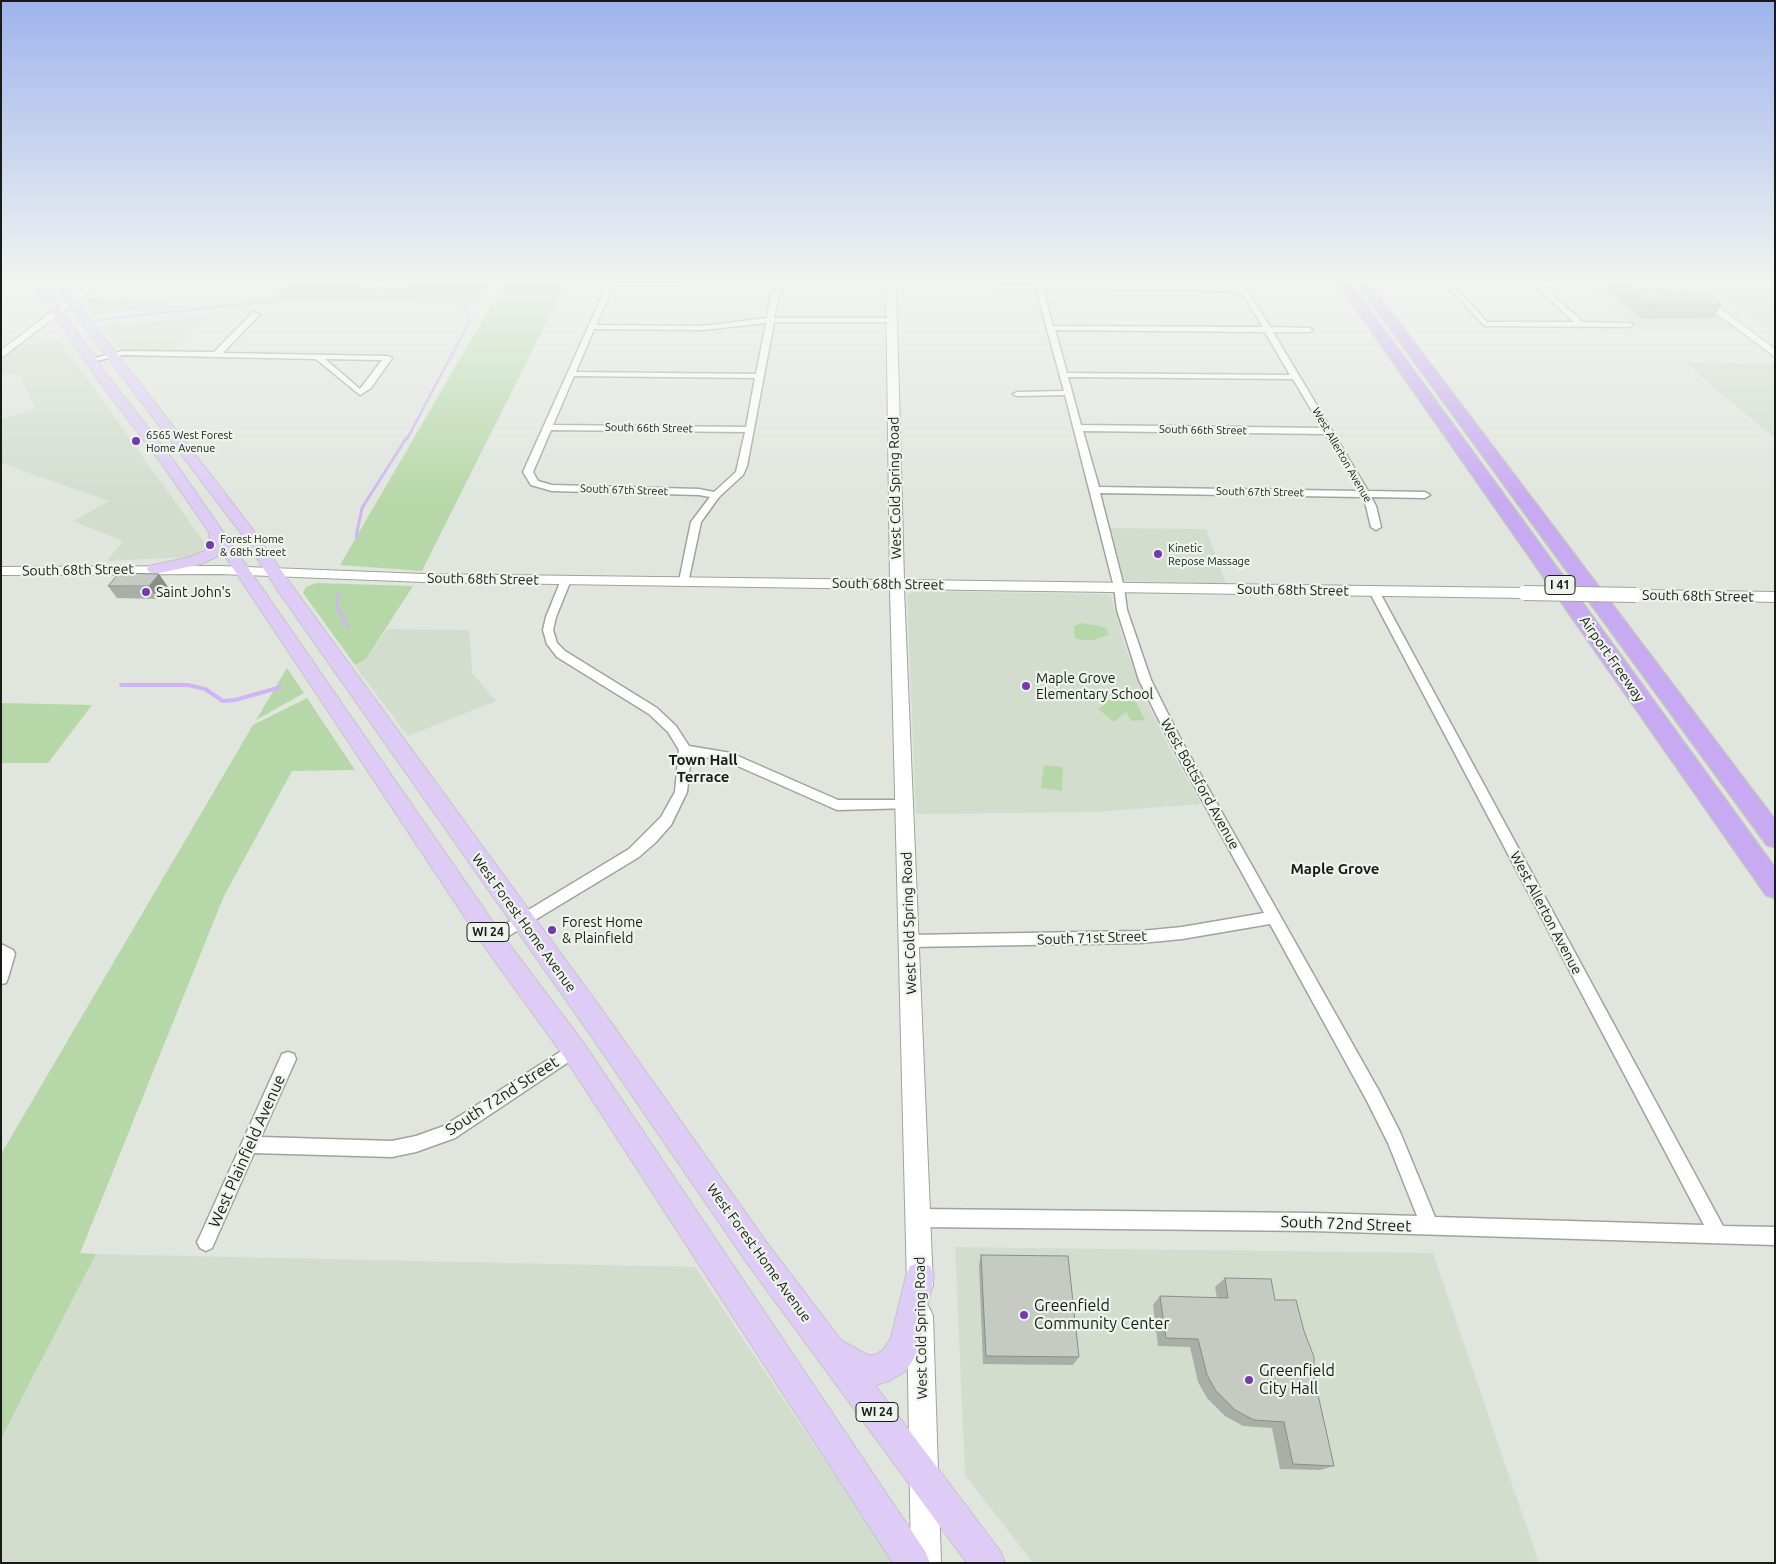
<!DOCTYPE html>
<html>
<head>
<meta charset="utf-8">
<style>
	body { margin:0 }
	#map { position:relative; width:1776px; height:1564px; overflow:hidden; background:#e0e6de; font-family:Ubuntu,sans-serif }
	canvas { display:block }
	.frame { position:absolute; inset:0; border:2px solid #181b17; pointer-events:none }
</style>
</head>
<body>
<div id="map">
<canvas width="1776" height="1564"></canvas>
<div class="frame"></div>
</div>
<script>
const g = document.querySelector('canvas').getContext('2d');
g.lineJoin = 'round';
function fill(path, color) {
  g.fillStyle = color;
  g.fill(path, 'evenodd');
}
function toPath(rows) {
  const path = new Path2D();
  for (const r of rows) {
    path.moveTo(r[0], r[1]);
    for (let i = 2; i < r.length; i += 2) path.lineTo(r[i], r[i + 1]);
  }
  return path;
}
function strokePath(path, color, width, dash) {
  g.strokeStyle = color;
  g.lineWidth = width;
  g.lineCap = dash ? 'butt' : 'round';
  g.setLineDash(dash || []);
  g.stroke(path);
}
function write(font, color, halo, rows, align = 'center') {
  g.font = font + ' Ubuntu,sans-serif';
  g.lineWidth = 4.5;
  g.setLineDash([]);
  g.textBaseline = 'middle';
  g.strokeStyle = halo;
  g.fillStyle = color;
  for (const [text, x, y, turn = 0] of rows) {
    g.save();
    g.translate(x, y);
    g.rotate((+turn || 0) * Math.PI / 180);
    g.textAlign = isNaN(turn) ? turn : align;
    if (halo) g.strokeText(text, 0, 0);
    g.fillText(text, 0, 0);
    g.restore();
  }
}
const built = toPath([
	[1586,283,1675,283,1738,330,1639,330],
	[1705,283,1775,283,1775,330,1769,330],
	[83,298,169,299,166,307,95,315],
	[207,316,166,357,127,357,101,327],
	[59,340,207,546,191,557,107,561,123,541,73,521,109,501,1,463,1,419,35,409,19,374,1,374,1,358,17,345],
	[1685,362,1775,364,1775,438,1719,392],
	[1109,528,1206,529,1226,584,1126,581,1122,579],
	[915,591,1106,594,1111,596,1126,650,1148,704,1165,740,1201,804,1095,812,916,814,907,595],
	[387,629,469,630,472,673,496,701,408,736,355,666,366,659],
	[955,1247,1433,1253,1539,1563,1033,1563,965,1475],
	[96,1254,695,1267,893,1563,1,1563,1,1439]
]);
const green = toPath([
	[288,283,366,283,360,291,422,283,491,283,479,302,272,299],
	[504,283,566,283,422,571,340,565],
	[316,583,413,586,366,659,355,665,303,593,306,587],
	[1081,623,1100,626,1107,629,1108,635,1094,640,1081,640,1075,638,1074,626],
	[287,668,304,693,256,720],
	[1123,689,1134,698,1145,720,1131,721,1126,712,1114,722,1098,709],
	[307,698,355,770,292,771,224,896,80,1253,96,1254,1,1439,1,1154,253,725],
	[1,703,92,705,48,763,1,763],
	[1044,765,1063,767,1062,791,1041,788]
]);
const streamFar2 = toPath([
	[98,320,431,283],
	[407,439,469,322,466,310,455,288,450,283]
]);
const streamFar1 = toPath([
	[356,537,362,508,407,437],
	[339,594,337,607,348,628]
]);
const stream = toPath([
	[121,685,188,685,205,689,223,701,235,700,281,687]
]);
const street = toPath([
	[608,283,688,283,685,285,614,285,596,325,703,326,767,318,771,295,779,283,785,283,779,295,774,318,892,318,896,320,892,322,774,322,747,466,743,475,719,497,701,522,688,583,680,583,679,581,691,522,710,497,699,495,552,491,531,485,523,472,608,283],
	[766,323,756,374,576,372,594,329,703,330,766,323],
	[574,376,755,378,746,427,553,425,574,376],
	[551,430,745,432,736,472,714,492,699,489,552,485,538,481,533,472,551,430],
	[1035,283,1041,283,1042,285,1239,287,1237,283,1243,283,1270,327,1309,328,1313,330,1309,332,1273,332,1368,491,1425,492,1430,495,1425,498,1371,497,1376,506,1381,527,1376,530,1371,527,1366,506,1362,497,1100,493,1124,587,1127,610,1151,680,1181,740,1379,1091,1400,1132,1435,1217,1704,1225,1369,591,1374,588,1379,591,1723,1226,1775,1227,1775,1245,1313,1231,918,1227,912,1224,909,1218,912,1212,918,1209,1313,1213,1417,1216,1388,1143,1367,1101,1270,924,1182,939,1141,943,910,947,905,945,903,941,905,937,910,935,1141,931,1182,927,1264,913,1169,740,1139,680,1117,610,1114,587,1065,395,1017,396,1013,394,1017,392,1064,391,1036,289,994,289,991,287,994,285,1035,285,1035,283],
	[1043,289,1241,291,1263,327,1053,326,1043,289],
	[1055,330,1265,332,1290,375,1067,373,1055,330],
	[1068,377,1293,379,1322,428,1081,425,1068,377],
	[1083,431,1325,434,1359,491,1099,487,1083,431],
	[1444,283,1451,283,1487,322,1574,322,1532,283,1539,283,1583,322,1629,323,1633,325,1629,327,1485,326,1444,283],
	[253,312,260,314,223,353,388,356,392,358,371,388,360,395,316,359,123,355,91,362,87,360,123,351,214,352,253,312],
	[325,359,382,360,360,389,325,359],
	[566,577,571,580,556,617,553,630,557,643,565,651,657,708,676,726,689,746,731,753,838,800,906,800,911,802,912,805,911,808,837,810,724,760,691,755,687,792,671,825,656,842,639,857,497,943,492,945,487,943,485,939,487,935,629,849,661,817,675,792,679,750,668,732,649,714,557,657,547,644,543,630,546,617,561,580,566,577],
	[1,944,13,950,15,954,8,978,6,983,1,984,1,944],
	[574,1043,579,1045,582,1050,579,1055,455,1138,416,1152,392,1157,254,1153,212,1248,206,1251,200,1248,197,1242,200,1236,282,1054,288,1052,294,1054,296,1059,261,1137,392,1141,416,1136,444,1126,574,1043]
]);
const secondary = toPath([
	[90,283,101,283,1,358,1,350,90,283],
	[886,283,896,283,904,580,1524,588,1529,590,1531,593,1529,596,1524,598,904,589,933,1285,929,1294,920,1298,911,1294,907,1285,890,589,424,582,220,574,1,575,1,567,220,566,424,574,890,580,886,283],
	[1676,283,1687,283,1775,349,1775,357,1676,283],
	[1636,590,1775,592,1775,602,1631,598,1629,595,1631,592,1636,590],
	[920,1303,929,1307,933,1316,941,1563,911,1563,907,1316,911,1307,920,1303]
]);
const primary = toPath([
	[32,283,43,283,107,375,174,461,500,932,583,1042,925,1551,930,1563,893,1563,565,1058,484,946,221,550,216,557,201,564,155,574,149,572,147,569,149,566,190,557,204,551,210,543,209,532,164,467,99,381,32,283],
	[55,283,66,283,80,306,251,527,290,583,605,1014,767,1243,841,1340,868,1355,875,1355,884,1349,891,1338,906,1276,910,1266,920,1262,930,1266,934,1276,920,1344,916,1355,906,1371,889,1381,875,1385,1000,1551,1005,1563,967,1563,747,1263,587,1030,278,591,240,532,71,309,55,283]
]);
const highway = toPath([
	[1338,283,1350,283,1775,868,1775,898,1766,895,1338,283],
	[1357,283,1369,283,1775,820,1775,847,1767,845,1357,283]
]);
const secondaryBridge = toPath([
	[1524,593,1636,595]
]);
const wall = toPath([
	[1606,283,1650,283,1660,291,1669,294,1722,304,1713,318,1642,319,1604,287],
	[108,586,168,587,158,599,117,598],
	[981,1255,1079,1357,1073,1365,983,1364,979,1265],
	[1225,1278,1275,1300,1314,1377,1334,1466,1320,1470,1280,1469,1272,1428,1243,1426,1225,1416,1207,1398,1198,1382,1190,1347,1158,1346,1153,1305,1160,1296,1217,1298,1215,1287]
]);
const shadedWall = toPath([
	[159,574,168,587,158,599,149,586]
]);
const building = toPath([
	[1625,283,1650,283,1660,291,1665,291,1669,294,1709,294,1722,304,1650,304,1625,283],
	[119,573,159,574,149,586,108,586,119,573],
	[981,1255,1068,1256,1079,1357,986,1356,981,1255],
	[1225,1278,1271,1279,1275,1300,1296,1300,1304,1331,1314,1357,1314,1377,1334,1466,1293,1464,1284,1422,1254,1420,1235,1410,1216,1391,1207,1375,1198,1339,1166,1338,1160,1296,1228,1298,1225,1278]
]);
const markers = [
	[136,441,5,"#753ab0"],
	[210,545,5,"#753ab0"],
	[1158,554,5,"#753ab0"],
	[146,592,5,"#753ab0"],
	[1026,686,5,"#753ab0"],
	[552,930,5,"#753ab0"],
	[1024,1315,5,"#753ab0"],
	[1249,1380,5,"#753ab0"]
];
const farStreetnames = [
	["South 66th Street",649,428,1],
	["South 66th Street",1203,430,1],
	["West Allerton Avenue",1342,455,60],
	["South 67th Street",624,490,2],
	["South 67th Street",1260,492,1]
];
const farPoinames = [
	["6565 West Forest",146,435],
	["Home Avenue",146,448],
	["Forest Home",220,539],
	["& 68th Street",220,552],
	["Kinetic",1168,548],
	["Repose Massage",1168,561]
];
const shields = [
	[1560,585,30],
	[488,932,42],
	[877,1412,42]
];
const shieldNames = [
	["I 41",1560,585],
	["WI 24",488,932],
	["WI 24",877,1412]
];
const streetNames = [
	["West Cold Spring Road",895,488,-91],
	["South 68th Street",78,570,-1],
	["South 68th Street",483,579,1],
	["South 68th Street",888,584,1],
	["South 68th Street",1293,590,1],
	["South 68th Street",1698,596,1],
	["Airport Freeway",1612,659,55],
	["West Bottsford Avenue",1200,784,61],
	["West Allerton Avenue",1546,913,62],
	["West Forest Home Avenue",524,923,54],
	["West Cold Spring Road",909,923,-92],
	["South 71st Street",1092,938,-2],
	["West Forest Home Avenue",759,1253,54],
	["West Cold Spring Road",921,1328,-91]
];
const poiNames = [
	["Saint John's",156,592],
	["Maple Grove",1036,678],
	["Elementary School",1036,694],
	["Forest Home",562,922],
	["& Plainfield",562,938]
];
const neighbourhoodNames = [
	["Town Hall",703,760],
	["Terrace",703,777],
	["Maple Grove",1335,869]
];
const nearStreetnames = [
	["South 72nd Street",502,1096,-33],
	["West Plainfield Avenue",247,1151,-66],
	["South 72nd Street",1346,1224,2]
];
const nearPoinames = [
	["Greenfield",1034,1306],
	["Community Center",1034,1324],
	["Greenfield",1259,1371],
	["City Hall",1259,1389]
];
fill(built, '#d2ddce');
fill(green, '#b6d8a8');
strokePath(streamFar2, '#cfb5f4', 2.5);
strokePath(streamFar1, '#cfb5f4', 3);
strokePath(stream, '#cfb5f4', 4);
strokePath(street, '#9ea49b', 3);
strokePath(secondary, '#9ea49b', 2);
strokePath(primary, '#c3c4c3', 2);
strokePath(highway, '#c3c4c3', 3);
fill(street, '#fff');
fill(secondary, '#fff');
fill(primary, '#deccf7');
fill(highway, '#c8aaf2');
strokePath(secondaryBridge, '#9ea49b', 16, []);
strokePath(secondaryBridge, '#fff', 14);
fill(wall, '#a9afa7');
fill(shadedWall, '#8a8e88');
fill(building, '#c5cbc2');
strokePath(building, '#8a8e88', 1);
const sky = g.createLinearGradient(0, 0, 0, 502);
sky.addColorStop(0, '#9eb4ed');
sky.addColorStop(0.56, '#f1f4f0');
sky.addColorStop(1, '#f1f4f000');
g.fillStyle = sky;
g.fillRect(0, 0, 1776, 502);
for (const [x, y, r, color] of markers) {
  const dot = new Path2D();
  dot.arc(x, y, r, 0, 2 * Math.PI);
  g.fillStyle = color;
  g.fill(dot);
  strokePath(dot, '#edf4eb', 2);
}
write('11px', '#181b17', '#edf4eb', farStreetnames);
write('11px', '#181b17', '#edf4eb', farPoinames, 'left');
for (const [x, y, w] of shields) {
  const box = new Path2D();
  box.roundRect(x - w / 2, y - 9.5, w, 19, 4);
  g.fillStyle = '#edf4eb';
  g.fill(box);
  strokePath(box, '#181b17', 1);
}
write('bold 12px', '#181b17', null, shieldNames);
write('14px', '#181b17', '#edf4eb', streetNames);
write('14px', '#181b17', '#edf4eb', poiNames, 'left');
write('bold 15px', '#181b17', '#edf4eb', neighbourhoodNames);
write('16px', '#181b17', '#edf4eb', nearStreetnames);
write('16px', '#181b17', '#edf4eb', nearPoinames, 'left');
</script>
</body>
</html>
